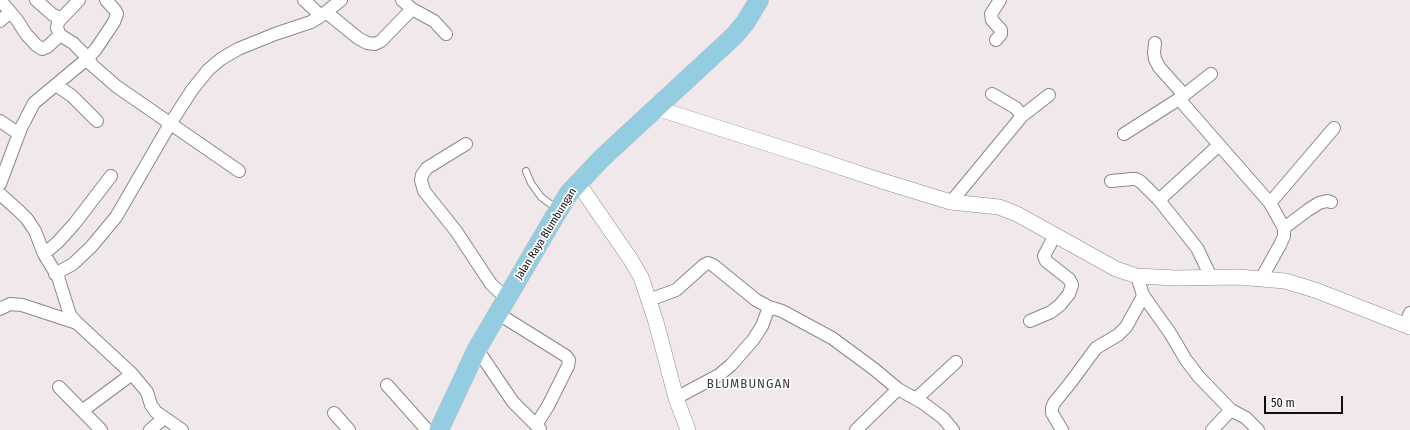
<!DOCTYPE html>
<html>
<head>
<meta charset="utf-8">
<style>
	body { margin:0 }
	#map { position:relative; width:1410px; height:430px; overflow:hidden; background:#f0e8ea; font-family:"Fira Sans Condensed",sans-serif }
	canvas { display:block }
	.scale { position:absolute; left:1264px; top:396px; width:79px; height:18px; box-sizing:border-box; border:2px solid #110e0f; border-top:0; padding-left:5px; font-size:12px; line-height:14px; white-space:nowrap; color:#110e0f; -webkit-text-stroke:3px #fff; paint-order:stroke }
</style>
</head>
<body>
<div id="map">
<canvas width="1410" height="430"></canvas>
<div class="scale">50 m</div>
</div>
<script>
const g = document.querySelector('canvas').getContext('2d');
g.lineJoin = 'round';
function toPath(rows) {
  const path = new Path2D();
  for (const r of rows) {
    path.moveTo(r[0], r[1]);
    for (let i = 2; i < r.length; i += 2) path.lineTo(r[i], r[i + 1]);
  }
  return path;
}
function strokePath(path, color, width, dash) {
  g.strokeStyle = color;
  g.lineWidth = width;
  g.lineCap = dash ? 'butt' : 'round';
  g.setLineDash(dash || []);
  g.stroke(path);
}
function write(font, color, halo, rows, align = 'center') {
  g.font = font + ' "Fira Sans Condensed",sans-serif';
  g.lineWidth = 3.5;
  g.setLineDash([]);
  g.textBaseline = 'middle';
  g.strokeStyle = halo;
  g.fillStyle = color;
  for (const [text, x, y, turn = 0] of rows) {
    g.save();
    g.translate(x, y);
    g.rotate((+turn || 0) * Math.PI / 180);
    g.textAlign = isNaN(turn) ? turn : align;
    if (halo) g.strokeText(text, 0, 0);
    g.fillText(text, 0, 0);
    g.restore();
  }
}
const service = toPath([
	[526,171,531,183,541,197,557,209]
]);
const minor = toPath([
	[0,0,17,20,26,34,36,45,42,49,47,47,60,35,57,28,58,22,79,0],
	[36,0,53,15,61,18],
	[304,0,321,16],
	[402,0,412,9,434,21,446,34],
	[326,12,358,38,367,43,375,44,381,41,412,9],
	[0,21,10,12],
	[60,35,73,43,88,58,92,65,116,86,239,171],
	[996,40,1001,34,1001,30,992,20,991,14,1000,0],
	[1155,43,1154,53,1155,59,1159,67,1184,95],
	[56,85,72,96,97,121],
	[992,94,1016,108,1022,116],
	[1179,99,1270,203,1284,228,1284,236,1280,245,1261,279],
	[0,121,19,134],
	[1124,134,1179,99,1211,74],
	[466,144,427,168,422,175,421,180,424,191,456,231,491,284,506,298],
	[1111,181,1132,179,1136,179,1141,182,1159,200,1197,248,1211,277],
	[0,184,21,128,34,103,88,58,96,49,114,22,117,14,115,10,106,0],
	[0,194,19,211,27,219,35,231,44,254,58,277,70,315,77,323,132,374,147,392,151,405,156,412,182,430],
	[1159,200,1219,145],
	[951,202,1022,116,1049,95],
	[1270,203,1334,128],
	[1284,228,1308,210,1319,203,1327,201,1331,202],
	[44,254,58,242,75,223,111,176],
	[55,274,73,264,91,247,116,217,170,124,192,90,208,70,221,59,238,49,275,34,311,22,321,16,341,0],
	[1137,276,1143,295,1170,333,1186,360,1199,377,1231,410,1246,418,1258,430],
	[649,300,676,290,704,265,708,263,713,265,756,300,769,307,782,311,832,338,874,369,898,389,923,403,943,418,953,430],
	[0,309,10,304,22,305,77,323],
	[497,313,566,356,569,360,568,366,548,406,536,425],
	[1030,321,1051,312,1060,305,1069,294,1072,285,1069,279,1046,261,1044,256,1055,235],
	[1405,325,1410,313],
	[477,349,513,402,540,429],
	[387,385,427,430],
	[59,387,101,430],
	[676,398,719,375,731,365,753,340,762,326,769,307],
	[917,398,956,362],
	[82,411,132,374],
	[334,413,349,430],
	[150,430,164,418],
	[856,430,898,389],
	[1062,430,1052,413,1052,408,1054,403,1071,382,1096,348,1118,335,1126,327,1141,300,1143,295],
	[1212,430,1231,410]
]);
const tertiary = toPath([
	[656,108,813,158,879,180,931,196,951,202,999,207,1017,214,1116,269,1137,276,1176,278,1238,277,1285,281,1315,290,1410,327],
	[578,183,631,260,641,277,656,322,676,398,688,430]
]);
const primary = toPath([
	[439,430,477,349,552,221,569,193,602,158,734,36,745,23,759,0]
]);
const streetNames = [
	["Jalan Raya Blumbungan",546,234,-58]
];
const quarterNames = [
	["BLUMBUNGAN",749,384]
];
strokePath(service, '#8e8789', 8);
strokePath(minor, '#8e8789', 14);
strokePath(tertiary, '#8e8789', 16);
strokePath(primary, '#c6c5c5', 20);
strokePath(service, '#fff', 6);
strokePath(minor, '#fff', 12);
strokePath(tertiary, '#fff', 15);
strokePath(primary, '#94cce1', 19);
write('11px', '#110e0f', '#fff', streetNames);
g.letterSpacing = '1px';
write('13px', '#423c3e', '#fff', quarterNames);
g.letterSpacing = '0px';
</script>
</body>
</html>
